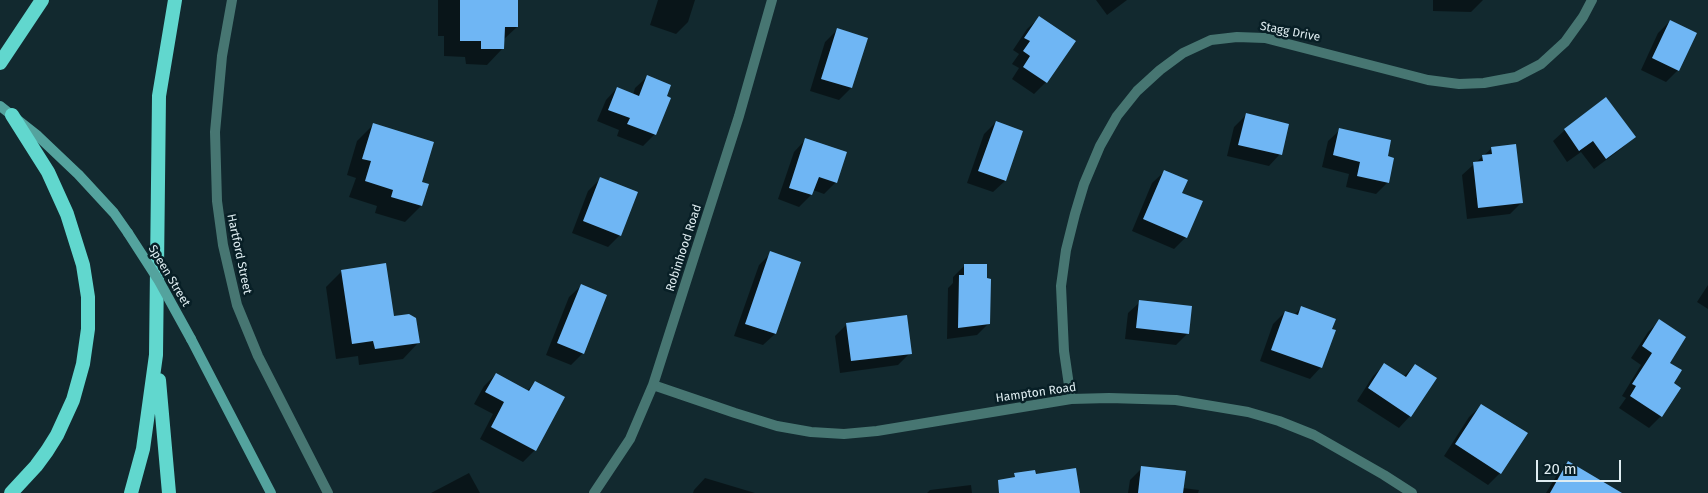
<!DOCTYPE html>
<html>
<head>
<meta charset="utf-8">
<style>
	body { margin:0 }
	#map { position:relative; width:1708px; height:493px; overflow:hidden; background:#12292f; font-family:"Fira Sans",sans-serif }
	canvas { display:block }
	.scale { position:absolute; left:1536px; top:460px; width:85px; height:22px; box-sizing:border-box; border:2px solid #dfedf1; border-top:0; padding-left:6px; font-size:15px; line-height:18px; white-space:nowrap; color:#dfedf1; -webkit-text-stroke:4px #081f26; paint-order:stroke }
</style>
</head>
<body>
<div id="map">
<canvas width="1708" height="493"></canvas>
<div class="scale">20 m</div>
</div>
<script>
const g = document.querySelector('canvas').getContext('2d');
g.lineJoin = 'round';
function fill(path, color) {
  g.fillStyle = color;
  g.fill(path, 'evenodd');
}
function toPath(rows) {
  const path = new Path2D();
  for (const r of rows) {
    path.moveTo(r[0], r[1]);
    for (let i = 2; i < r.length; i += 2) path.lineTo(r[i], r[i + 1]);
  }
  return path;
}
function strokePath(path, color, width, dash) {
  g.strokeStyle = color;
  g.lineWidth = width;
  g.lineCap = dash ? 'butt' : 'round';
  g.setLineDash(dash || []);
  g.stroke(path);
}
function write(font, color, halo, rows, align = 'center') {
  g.font = font + ' "Fira Sans",sans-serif';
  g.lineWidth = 5;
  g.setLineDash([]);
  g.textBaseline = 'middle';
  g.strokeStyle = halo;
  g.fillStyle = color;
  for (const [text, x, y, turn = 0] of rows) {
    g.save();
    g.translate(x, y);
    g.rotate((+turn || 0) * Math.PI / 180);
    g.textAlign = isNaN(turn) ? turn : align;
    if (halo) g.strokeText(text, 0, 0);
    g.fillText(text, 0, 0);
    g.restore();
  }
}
const shadow = toPath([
	[438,0,517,0,517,27,503,40,503,48,487,65,466,64,465,57,444,56,444,36,438,36],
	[658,0,695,0,688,22,676,34,650,25],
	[1096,0,1127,0,1107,15],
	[1433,0,1483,0,1471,12,1433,11],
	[1039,18,1074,41,1046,82,1034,94,1012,79,1019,68,1012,64,1019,54,1013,50,1027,29],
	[1670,21,1678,70,1666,82,1641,70,1658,33],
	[837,30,866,39,851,88,839,100,810,91,825,42],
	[647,77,655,134,643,146,617,136,619,130,597,121,606,100,617,88,633,95,635,88],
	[1246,115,1280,154,1269,166,1227,156,1234,127],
	[996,122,1005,181,993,192,967,183,984,134],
	[373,125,420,183,421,206,405,222,375,213,377,206,349,197,356,178,347,175,357,141],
	[1340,130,1386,157,1388,182,1376,194,1346,187,1349,174,1322,167,1328,141],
	[1565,130,1634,137,1622,148,1594,169,1581,152,1567,162,1553,141],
	[805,140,836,182,824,194,813,190,811,195,799,207,778,199,794,152],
	[1492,148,1522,202,1510,214,1467,219,1462,175],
	[1164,172,1181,193,1186,237,1174,249,1132,231,1152,183],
	[600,179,620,235,608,247,572,233,588,191],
	[771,253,775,334,763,345,734,336,759,265],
	[965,265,989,323,977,335,947,339,948,288,953,283,953,277],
	[342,271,419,342,403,359,359,365,358,356,336,359,326,287],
	[1708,285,1708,309,1697,302],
	[581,286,583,353,571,365,546,355,569,297],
	[1140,302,1188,333,1176,345,1125,339,1128,313],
	[1301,308,1331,329,1321,367,1310,379,1260,361,1273,324,1285,312,1294,315],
	[1659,321,1672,384,1661,416,1649,428,1619,408,1626,398,1622,396,1641,365,1631,358,1648,332],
	[847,324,910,353,898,365,840,373,835,336],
	[1385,364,1404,376,1415,365,1410,416,1399,428,1357,401,1373,376],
	[496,374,527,391,535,382,535,450,523,462,480,439,493,414,474,404,484,386],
	[1481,406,1526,433,1500,473,1488,485,1444,456,1469,417],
	[1569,463,1619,493,1546,493,1557,475],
	[1142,468,1183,488,1199,490,1198,493,1128,493,1130,480],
	[469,473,480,493,431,493],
	[705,478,755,493,693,493,694,490],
	[971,485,972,493,927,493,930,490]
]);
const building = toPath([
	[460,0,518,0,518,27,505,27,504,49,481,49,481,41,460,41],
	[1039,16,1076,41,1047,83,1023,67,1030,56,1023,51,1030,41,1024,38],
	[1670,20,1697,33,1679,71,1652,58],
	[837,28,868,38,852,88,821,79],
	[647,75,671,85,667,96,671,98,656,135,627,124,630,118,608,110,617,87,639,96],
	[1606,97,1636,137,1606,159,1593,141,1579,151,1564,129],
	[1246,113,1289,124,1282,155,1238,145],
	[996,121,1023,131,1006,181,978,171],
	[373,123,434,142,422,182,429,184,422,206,391,197,393,190,365,181,371,161,362,159],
	[1339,128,1391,140,1388,156,1394,158,1389,183,1357,176,1360,162,1333,155],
	[805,138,847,152,837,183,819,177,812,195,789,188],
	[1516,144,1523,203,1478,208,1473,162,1483,161,1482,155,1492,154,1491,147],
	[1164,170,1188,180,1182,193,1203,201,1187,238,1143,219],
	[600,177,638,192,621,236,583,221],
	[770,251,801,262,776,334,745,324],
	[386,263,394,316,409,314,416,318,420,343,375,349,373,341,352,344,341,270],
	[964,264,987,264,987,278,991,279,990,324,958,328,959,275,964,275],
	[581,284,607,295,584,354,557,343],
	[1139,300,1192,306,1189,334,1136,328],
	[1301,306,1336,319,1332,329,1336,330,1322,368,1271,350,1285,311,1298,315],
	[907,315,912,354,851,361,846,323],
	[1659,319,1686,337,1670,363,1682,370,1674,383,1681,388,1662,417,1630,396,1636,386,1632,384,1652,353,1642,346],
	[1384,363,1406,377,1415,364,1437,378,1411,417,1368,388],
	[496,373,529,391,535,381,565,397,536,451,491,427,504,402,485,392],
	[1481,404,1528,433,1501,474,1455,444],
	[1568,461,1622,493,1550,493],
	[1141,466,1186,471,1183,493,1138,493],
	[1076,468,1080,493,999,493,998,480,1015,477,1014,473,1035,470,1036,474]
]);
const minor = toPath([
	[232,0,222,56,215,132,217,201,223,245,237,305,258,356,328,493],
	[653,385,735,413,777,426,811,432,844,434,877,431,1071,399,1109,398,1176,400,1248,412,1279,421,1314,435,1384,475,1412,493],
	[1071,399,1064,351,1061,286,1066,250,1075,214,1084,184,1100,146,1117,116,1137,91,1160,70,1183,53,1211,40,1237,37,1265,38,1428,80,1459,84,1484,83,1516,77,1541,64,1565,42,1583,17,1592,0],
	[594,493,630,439,653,385,739,116,772,0]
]);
const secondary = toPath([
	[0,106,38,136,78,174,114,213,128,233],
	[191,339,271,493]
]);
const trunk = toPath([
	[0,63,42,0],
	[159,380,169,493],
	[11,493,36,466,47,451,57,435,73,400,83,364,88,329,88,297,83,265,67,214,48,172,12,115],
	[131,493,143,449,156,355,159,96,175,0]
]);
const secondaryBridge = toPath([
	[128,233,159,281,191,339]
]);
const streetNames = [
	["Stagg Drive",1290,32,11],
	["Robinhood Road",684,248,-72],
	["Hartford Street",239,254,78],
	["Speen Street",169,276,59],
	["Hampton Road",1036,393,-8]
];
fill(shadow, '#0007');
fill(building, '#6fb6f4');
strokePath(minor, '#477672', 10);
strokePath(secondary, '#54a39e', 10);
strokePath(trunk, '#61d7ce', 14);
strokePath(secondaryBridge, '#54a39e', 10);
write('12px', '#dfedf1', '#081f26', streetNames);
</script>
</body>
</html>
